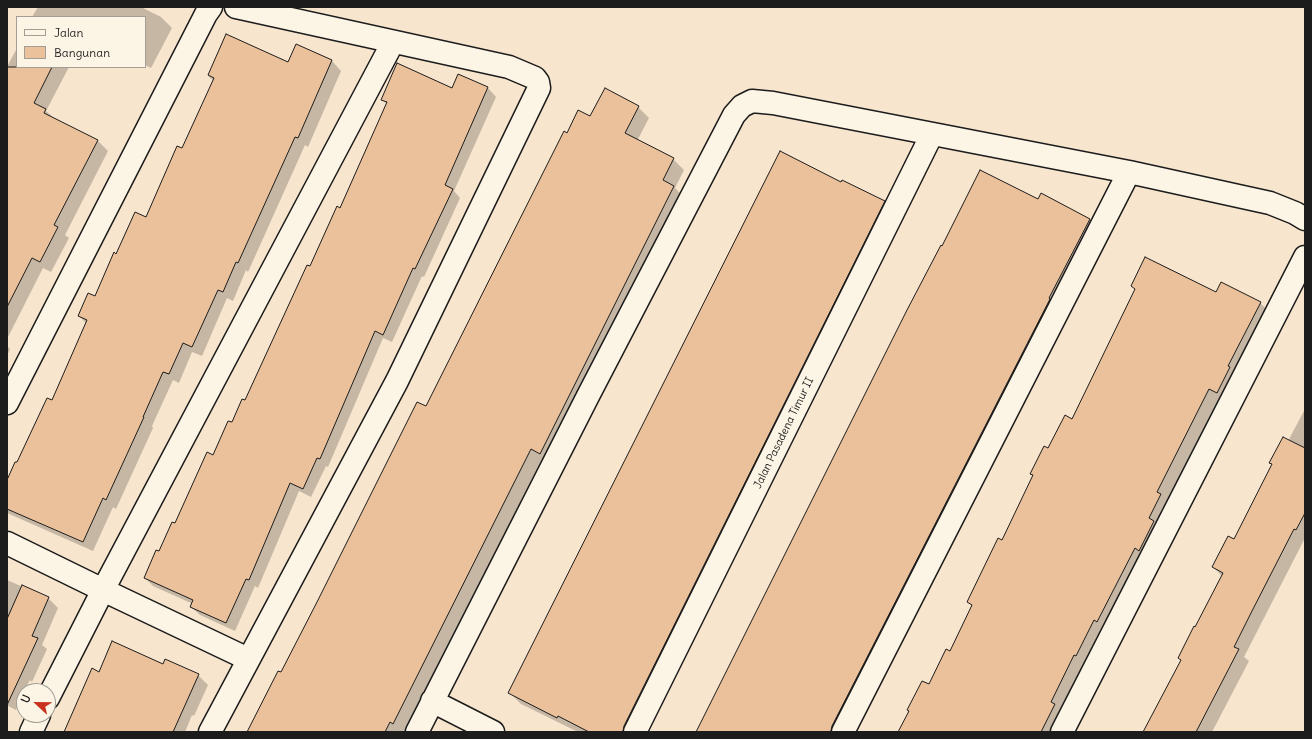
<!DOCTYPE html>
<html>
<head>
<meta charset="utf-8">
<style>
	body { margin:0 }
	#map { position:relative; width:1312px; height:739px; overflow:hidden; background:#f7e5ce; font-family:Delius,sans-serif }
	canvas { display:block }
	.frame { position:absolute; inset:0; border:8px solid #1c1c1c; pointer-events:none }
	.legend { position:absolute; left:16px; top:16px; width:130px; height:52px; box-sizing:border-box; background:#fcf5e5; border:1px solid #a29e95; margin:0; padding:5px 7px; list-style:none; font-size:12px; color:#1c1c1c }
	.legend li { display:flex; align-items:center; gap:8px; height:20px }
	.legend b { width:20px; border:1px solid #a29e95 }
	.north { position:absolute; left:16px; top:683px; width:40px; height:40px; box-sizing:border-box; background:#fcf5e5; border:1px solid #a29e95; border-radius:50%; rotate:292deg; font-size:11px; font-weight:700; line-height:16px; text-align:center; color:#1c1c1c }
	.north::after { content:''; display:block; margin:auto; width:14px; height:18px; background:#c8321e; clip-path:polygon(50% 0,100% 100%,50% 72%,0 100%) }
</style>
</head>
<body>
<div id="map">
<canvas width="1312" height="739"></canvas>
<div class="frame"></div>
<ul class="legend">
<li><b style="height:5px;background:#fcf5e5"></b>Jalan</li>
<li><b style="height:11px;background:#eac19a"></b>Bangunan</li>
</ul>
<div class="north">U</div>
</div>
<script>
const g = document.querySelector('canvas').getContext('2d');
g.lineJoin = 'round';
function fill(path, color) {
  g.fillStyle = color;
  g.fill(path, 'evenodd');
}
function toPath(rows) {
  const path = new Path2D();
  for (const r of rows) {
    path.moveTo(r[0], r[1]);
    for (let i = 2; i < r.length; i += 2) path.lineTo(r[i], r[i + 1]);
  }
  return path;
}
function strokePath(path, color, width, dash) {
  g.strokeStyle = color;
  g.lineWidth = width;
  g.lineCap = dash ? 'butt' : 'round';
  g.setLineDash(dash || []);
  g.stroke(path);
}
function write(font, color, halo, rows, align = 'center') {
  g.font = font + ' Delius,sans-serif';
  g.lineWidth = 3;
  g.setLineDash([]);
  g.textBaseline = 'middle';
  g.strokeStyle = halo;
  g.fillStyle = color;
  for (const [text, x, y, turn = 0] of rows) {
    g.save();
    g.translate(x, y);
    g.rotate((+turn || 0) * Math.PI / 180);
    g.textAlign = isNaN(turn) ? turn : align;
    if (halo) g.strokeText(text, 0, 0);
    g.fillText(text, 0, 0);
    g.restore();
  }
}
const shadow = toPath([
	[38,7,141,7,161,17,172,28,151,68,145,65,145,17,32,17],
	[226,36,288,63,296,46,332,61,341,71,308,147,305,145,248,272,246,270,233,301,227,298,202,356,192,352,179,383,173,380,152,426,153,428,116,509,113,507,93,551,7,513,7,482,52,401,87,324,79,316,95,297,117,255,146,218,183,150,214,81,208,76],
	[17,48,17,67,69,67,46,111,54,118,97,140,108,151,65,235,69,238,51,272,43,268,7,339,7,90,15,75,7,67],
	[459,75,488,88,496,97,454,191,460,198,424,277,422,276,392,342,383,338,328,467,326,466,311,497,299,491,258,588,255,586,235,631,200,615,191,607,193,604,153,586,145,578,245,402,310,268,340,209,387,104,382,100,453,89],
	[638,107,649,118,637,141,673,159,684,170,675,188,684,197,551,464,542,459,405,732,248,732,282,674,426,408,567,134,591,118],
	[841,183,884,202,895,213,637,732,578,732,521,704,510,693],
	[1041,194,1090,220,1101,231,845,732,697,732,943,247,1038,201],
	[1132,286,1216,294,1260,303,1271,313,1228,403,1220,398,1057,732,899,732,951,653,973,607,968,602,1003,541,1034,476,1032,474,1072,420,1136,290],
	[7,346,10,349,7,356],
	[1305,409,1305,538,1244,657,1249,661,1212,732,1144,732,1181,660,1196,628,1222,576,1213,567,1234,541,1273,465,1270,463,1288,441],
	[7,580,48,598,58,608,42,645,47,649,32,682,30,680,24,691,16,710,8,706,7,707],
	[163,665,198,675,208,685,194,716,192,715,185,732,65,732,100,673]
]);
const building = toPath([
	[226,34,288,62,296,44,332,60,298,138,295,137,238,263,236,262,223,292,218,290,192,347,183,343,169,374,163,372,143,417,144,417,106,500,103,498,83,542,7,509,7,480,15,462,17,462,47,398,52,400,87,320,78,316,88,293,95,296,114,252,116,254,135,212,146,217,177,146,182,148,214,78,208,75,226,34],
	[397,63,452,88,458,74,488,87,445,185,453,189,415,269,413,268,383,335,375,331,320,459,317,458,303,489,290,483,249,580,246,579,226,623,190,607,193,600,144,578,156,550,159,551,172,522,175,523,207,452,213,455,228,421,232,422,242,399,245,400,307,265,310,266,337,206,340,208,387,102,381,100,397,63],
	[7,67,52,67,34,103,46,109,44,113,98,140,54,225,58,227,40,262,32,258,7,307,7,67],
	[605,88,639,106,625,133,674,158,663,180,674,186,540,454,531,449,393,724,390,722,385,732,247,732,278,671,281,672,317,602,417,402,426,406,564,131,567,133,578,110,590,116,605,88],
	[780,151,841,182,842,180,885,201,624,726,623,732,589,732,558,716,557,718,508,693,780,151],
	[980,170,1038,199,1041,193,1090,219,1049,298,1050,299,832,726,831,732,696,732,907,310,941,245,942,246,980,170],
	[1145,257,1216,292,1221,282,1261,302,1228,366,1230,367,1217,393,1209,389,1157,492,1161,494,1149,518,1154,521,1139,551,1135,548,1097,622,1094,620,1076,656,1074,655,1051,702,1055,704,1041,732,898,732,909,711,907,710,922,681,929,684,946,649,950,651,972,605,967,602,998,538,1002,540,1033,475,1030,474,1044,446,1048,448,1065,415,1072,419,1135,289,1131,286,1145,257],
	[1283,437,1305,448,1305,513,1296,530,1294,529,1252,611,1234,647,1239,649,1196,732,1143,732,1181,660,1178,658,1194,626,1195,627,1223,573,1212,567,1228,536,1234,539,1272,464,1269,463,1283,437],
	[22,585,49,597,32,636,38,638,7,705,7,619,22,585],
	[112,641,163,664,165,659,199,674,173,732,64,732,92,668,99,672,112,641]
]);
const street = toPath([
	[7,403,206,14,211,7],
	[7,543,103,590,248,659],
	[48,698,103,590,393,42],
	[432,701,493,732],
	[31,732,39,715],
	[210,732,397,381,539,88,538,82,535,78,509,67,236,7],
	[417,732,589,394,734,115,742,106,752,101,773,103,1129,172,1270,203,1295,213,1305,219],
	[635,732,932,134],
	[843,732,1129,172],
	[1062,732,1305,257]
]);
const streetNames = [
	["Jalan Pasadena Timur II",784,433,-64]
];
fill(shadow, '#0003');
fill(building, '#eac19a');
strokePath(building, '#1c1c1c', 1);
strokePath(street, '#1c1c1c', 25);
strokePath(street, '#fcf5e5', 22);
write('11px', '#1c1c1c', '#fcf5e5', streetNames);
</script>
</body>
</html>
